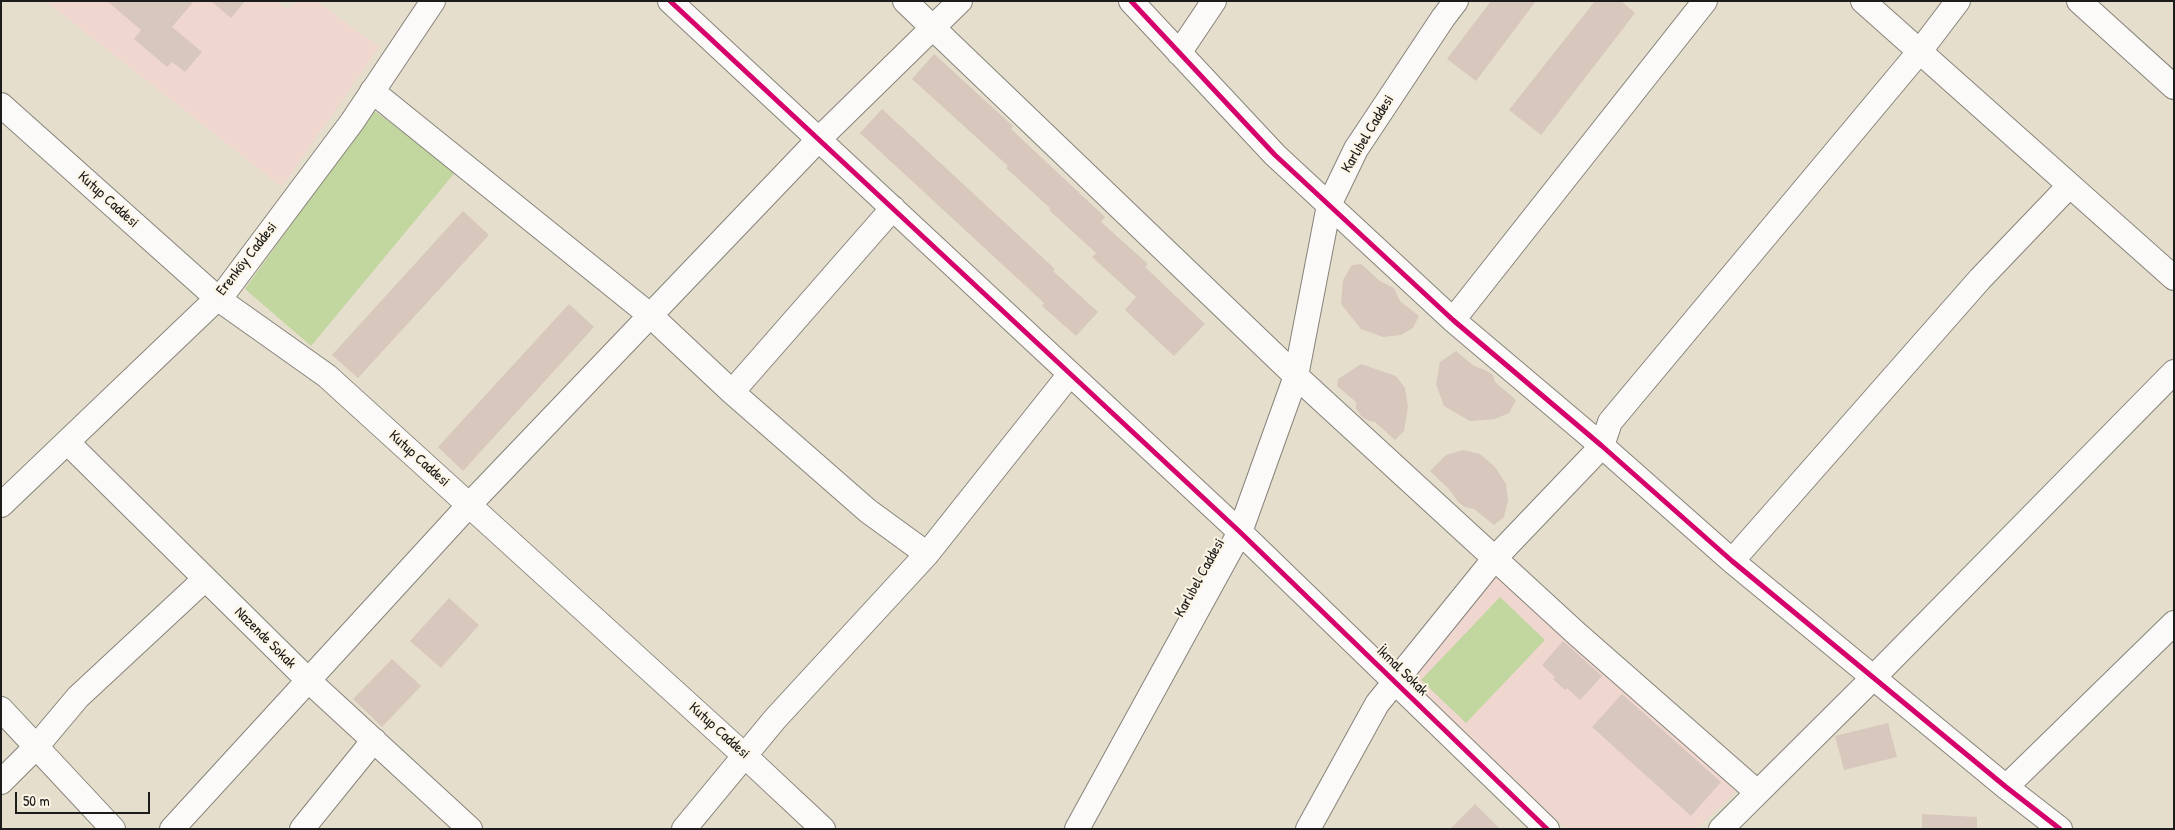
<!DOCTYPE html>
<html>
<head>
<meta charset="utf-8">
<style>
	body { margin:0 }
	#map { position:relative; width:2175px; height:830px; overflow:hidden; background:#e5decd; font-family:"Patrick Hand",sans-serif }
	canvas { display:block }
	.frame { position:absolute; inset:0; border:2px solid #1c1c1c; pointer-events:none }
	.scale { position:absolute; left:15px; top:792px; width:135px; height:22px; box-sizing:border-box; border:2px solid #1c1c1c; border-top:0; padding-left:6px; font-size:15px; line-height:18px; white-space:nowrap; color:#1c1c1c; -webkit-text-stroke:4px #fcf5e5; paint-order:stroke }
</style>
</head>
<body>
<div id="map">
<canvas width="2175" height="830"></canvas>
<div class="frame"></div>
<div class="scale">50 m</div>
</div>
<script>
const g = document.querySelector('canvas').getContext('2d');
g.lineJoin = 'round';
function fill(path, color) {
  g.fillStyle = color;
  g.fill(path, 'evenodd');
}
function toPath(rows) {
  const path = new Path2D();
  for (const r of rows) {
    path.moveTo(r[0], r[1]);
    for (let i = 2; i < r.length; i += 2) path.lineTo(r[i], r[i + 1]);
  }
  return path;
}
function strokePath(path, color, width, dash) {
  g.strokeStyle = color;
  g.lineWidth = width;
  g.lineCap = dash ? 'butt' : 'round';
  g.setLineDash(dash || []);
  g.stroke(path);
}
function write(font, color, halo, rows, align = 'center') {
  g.font = font + ' "Patrick Hand",sans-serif';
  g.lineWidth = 4;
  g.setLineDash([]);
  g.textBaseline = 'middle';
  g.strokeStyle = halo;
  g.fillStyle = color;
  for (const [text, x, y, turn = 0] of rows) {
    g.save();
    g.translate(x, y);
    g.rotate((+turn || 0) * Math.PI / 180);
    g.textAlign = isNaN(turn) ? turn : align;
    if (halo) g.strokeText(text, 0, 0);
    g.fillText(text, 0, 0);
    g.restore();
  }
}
const built = toPath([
	[51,1,278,1,287,10,297,1,316,1,379,47,282,187,49,4],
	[1499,573,1736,791,1696,829,1567,829,1412,681]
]);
const green = toPath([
	[373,110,457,170,311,346,245,289],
	[1500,597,1545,640,1466,723,1421,680]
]);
const building = toPath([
	[107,1,194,1,172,27,202,52,185,72,172,62,167,67,134,39,141,30],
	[211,1,245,1,231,18],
	[1491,1,1536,1,1476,81,1447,59],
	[1595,1,1621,1,1635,13,1541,135,1509,110],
	[934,54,1013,126,1011,129,1105,217,1101,222,1148,264,1145,267,1205,324,1174,356,1125,310,1136,297,1092,257,1096,253,1049,210,1051,209,1006,168,1008,166,912,79],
	[882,109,1055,269,1053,271,1098,312,1076,336,1042,306,1044,303,860,133],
	[463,211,489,235,358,378,332,355],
	[1361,264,1380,281,1394,288,1400,301,1419,316,1413,328,1401,335,1383,337,1361,329,1341,304,1343,280,1352,265],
	[569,304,594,327,463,471,438,447],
	[1456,351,1474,366,1485,370,1493,375,1495,382,1516,400,1509,413,1495,419,1470,421,1444,406,1436,384,1440,362],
	[1361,364,1396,376,1405,388,1408,407,1404,431,1395,440,1375,422,1369,421,1362,417,1356,409,1356,402,1337,386,1338,379],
	[1463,450,1480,454,1495,467,1506,484,1508,500,1504,517,1494,525,1474,509,1465,507,1459,503,1448,488,1430,471,1446,455],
	[449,598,479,625,441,668,410,641],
	[1563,641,1602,676,1580,700,1567,688,1565,690,1553,679,1555,677,1542,665],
	[392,659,421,686,382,727,353,699],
	[1622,694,1721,782,1691,816,1592,727],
	[1888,723,1897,757,1844,770,1835,736],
	[1475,804,1500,829,1450,829],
	[1922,814,1977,817,1977,829,1922,829]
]);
const minor = toPath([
	[670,1,1240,532,1547,829],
	[905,1,1296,376,1577,634,1757,792],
	[1131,1,1275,155,1453,320,1602,446,1732,561,2006,787,2060,829],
	[1863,1,2174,278],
	[2079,1,2174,87],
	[1179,53,1214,1],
	[372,91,651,316,732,392,868,511,927,554],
	[1,105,217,298,327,376,745,756,823,829],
	[1453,320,1705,1],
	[732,392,893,208],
	[67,442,309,681,470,829],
	[1,505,227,289,352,122,433,1],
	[1732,561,1980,279,2069,186],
	[1,709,113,829],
	[1,782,36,747,78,697,205,579],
	[2006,787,2174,623],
	[172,829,469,505,819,139,960,1],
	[302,829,374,740],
	[684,829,775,719,927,554,1070,374],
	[1077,829,1240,532,1296,376,1329,205,1356,149,1443,18,1456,1],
	[1308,829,1377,704,1495,558,1602,446,1610,422,1920,51,1958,1],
	[1721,829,1873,678,2174,372]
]);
const cycleway = toPath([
	[670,1,1240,532,1547,829],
	[1131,1,1275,155,1453,320,1602,446,1732,561,2006,787,2060,829]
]);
const streetNames = [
	["Karlıbel Caddesi",1368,134,-59],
	["Kutup Caddesi",108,200,42],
	["Erenköy Caddesi",247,259,-52],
	["Kutup Caddesi",419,459,42],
	["Karlıbel Caddesi",1200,578,-61],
	["Nazende Sokak",265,638,45],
	["İkmal Sokak",1402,671,44],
	["Kutup Caddesi",719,731,42]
];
fill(built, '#efd6cf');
fill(green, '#c2d6a0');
fill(building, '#d8c7bc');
strokePath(minor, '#87837a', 26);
strokePath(minor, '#fbfaf8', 24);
strokePath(cycleway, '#d6006c', 5);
write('15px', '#1c1c1c', '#fcf5e5', streetNames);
</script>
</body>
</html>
